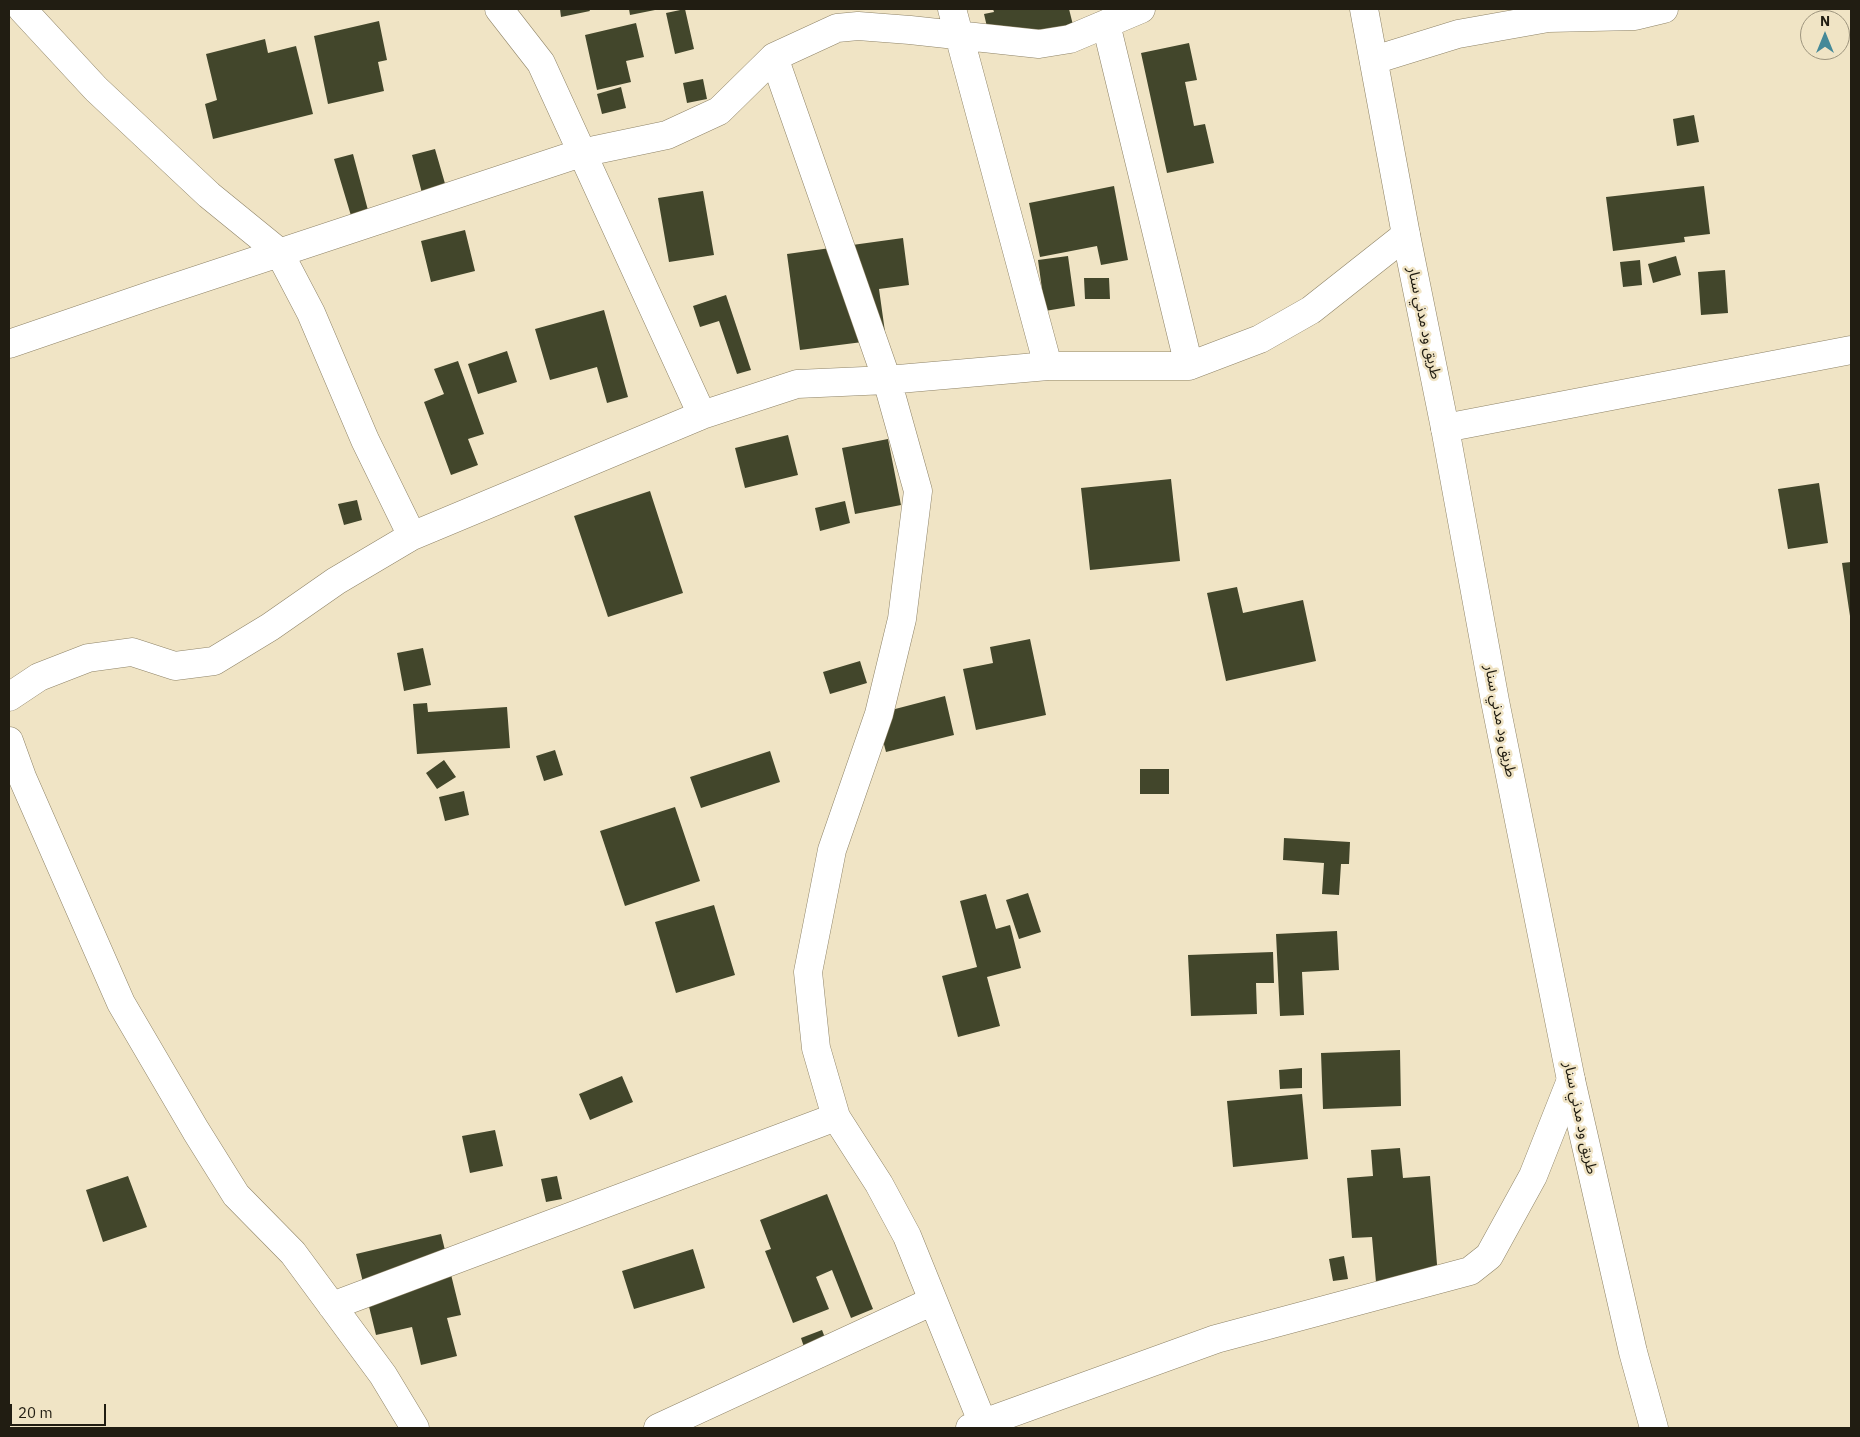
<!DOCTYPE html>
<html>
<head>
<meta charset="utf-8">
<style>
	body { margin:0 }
	#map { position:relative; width:1860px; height:1437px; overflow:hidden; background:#f0e4c5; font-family:"IBM Plex Sans",sans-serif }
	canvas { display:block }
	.frame { position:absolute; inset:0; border:10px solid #211d12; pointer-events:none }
	.north { position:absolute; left:1800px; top:10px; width:50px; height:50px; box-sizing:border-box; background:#f0e4c5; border:1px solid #9d947d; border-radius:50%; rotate:0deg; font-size:14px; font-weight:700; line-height:20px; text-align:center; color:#211d12 }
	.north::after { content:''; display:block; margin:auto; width:18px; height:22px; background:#458998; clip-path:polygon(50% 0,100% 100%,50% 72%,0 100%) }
	.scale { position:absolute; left:10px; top:1404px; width:96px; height:22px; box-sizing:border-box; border:2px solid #211d12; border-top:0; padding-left:6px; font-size:15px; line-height:18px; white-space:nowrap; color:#211d12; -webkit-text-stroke:4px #f0e4c5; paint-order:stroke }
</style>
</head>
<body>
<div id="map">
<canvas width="1860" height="1437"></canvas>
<div class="frame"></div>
<div class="north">N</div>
<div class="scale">20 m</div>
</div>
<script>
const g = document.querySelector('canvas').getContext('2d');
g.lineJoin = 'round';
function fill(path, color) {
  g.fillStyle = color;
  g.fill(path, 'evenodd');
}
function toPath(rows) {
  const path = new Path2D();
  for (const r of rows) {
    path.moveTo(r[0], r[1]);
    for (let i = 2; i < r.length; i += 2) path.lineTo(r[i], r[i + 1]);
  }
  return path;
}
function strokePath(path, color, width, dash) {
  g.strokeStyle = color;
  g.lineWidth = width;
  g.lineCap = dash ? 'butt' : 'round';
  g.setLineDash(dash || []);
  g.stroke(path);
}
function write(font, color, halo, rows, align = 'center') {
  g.font = font + ' "IBM Plex Sans","Noto Sans Arabic",sans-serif';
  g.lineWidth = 5;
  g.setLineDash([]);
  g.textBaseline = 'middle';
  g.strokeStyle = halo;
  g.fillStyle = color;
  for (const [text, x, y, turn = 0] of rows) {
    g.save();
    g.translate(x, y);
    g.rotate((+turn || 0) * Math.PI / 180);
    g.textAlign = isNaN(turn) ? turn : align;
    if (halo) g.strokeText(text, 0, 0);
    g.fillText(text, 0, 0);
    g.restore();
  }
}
const building = toPath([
	[560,9,589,9,590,11,561,17],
	[629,9,655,9,655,10,630,15],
	[685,9,694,49,675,54,666,13],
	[993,9,1069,9,1073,25,991,44,984,14,994,12],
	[379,21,387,60,378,62,384,91,328,104,314,36],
	[636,23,644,57,626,61,631,82,597,90,585,35],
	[265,39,268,53,296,46,313,114,213,139,205,104,217,100,206,54],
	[1189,43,1197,80,1185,82,1194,126,1205,124,1214,163,1167,173,1141,53],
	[703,79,707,99,687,103,683,83],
	[621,87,626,108,602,114,597,94],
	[1694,115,1699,142,1677,146,1673,119],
	[435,149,446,187,422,193,412,155],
	[353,154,369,214,352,219,334,159],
	[1114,186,1128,260,1101,265,1097,246,1040,257,1029,203],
	[1704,186,1710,234,1684,237,1685,242,1613,251,1606,197],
	[703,191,714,255,669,262,658,198],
	[465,230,475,271,431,282,421,241],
	[903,238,909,285,879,289,886,339,800,350,787,254],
	[1068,256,1075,306,1045,311,1038,260],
	[1676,256,1681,275,1653,283,1648,264],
	[1640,260,1642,285,1623,287,1620,262],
	[1725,270,1728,313,1701,315,1698,272],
	[1084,278,1109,278,1110,299,1085,299],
	[726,295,751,370,737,374,719,321,700,327,693,306],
	[604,310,628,397,607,403,597,367,550,380,535,329],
	[507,351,517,382,478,394,468,364],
	[458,361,484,434,468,439,478,465,451,475,424,402,444,394,434,369],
	[788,435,798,475,745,488,735,448],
	[888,439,901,505,855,514,842,448],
	[1171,479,1180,561,1090,570,1081,488],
	[1819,483,1828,543,1788,549,1778,489],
	[650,491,683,593,608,617,574,516],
	[357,500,362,520,344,525,338,504],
	[845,501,850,523,820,531,815,508],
	[1851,562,1851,616,1850,616,1842,563],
	[1237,587,1243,613,1303,600,1316,661,1226,681,1207,593],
	[1030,639,1046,715,976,730,963,669,993,663,990,647],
	[423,648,431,685,404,691,397,653],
	[860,661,867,683,830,694,823,672],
	[945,696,954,735,886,752,876,714],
	[427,703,428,712,507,707,510,748,417,754,413,704],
	[555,750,563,775,544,781,536,756],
	[770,751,780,782,701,808,690,777],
	[444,760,456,777,437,789,426,773],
	[1140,769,1169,769,1169,794,1140,794],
	[464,791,469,815,445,821,439,797],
	[675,807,700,881,625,906,600,831],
	[1284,838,1350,842,1349,864,1341,864,1339,895,1322,894,1324,863,1283,860],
	[1028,893,1041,932,1019,939,1006,900],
	[986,894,996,929,1010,925,1021,968,987,977,1000,1026,958,1037,942,976,977,967,960,901],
	[714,905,735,975,676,993,655,922],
	[1337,931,1339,970,1302,972,1304,1015,1280,1016,1276,934],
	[1273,952,1274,983,1256,983,1257,1014,1191,1016,1188,955],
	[1400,1050,1401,1106,1323,1109,1321,1053],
	[1302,1068,1302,1088,1280,1089,1279,1070],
	[622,1076,633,1102,590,1120,579,1094],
	[1302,1094,1308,1159,1233,1167,1227,1101],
	[495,1130,503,1166,470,1173,462,1136],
	[1400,1148,1403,1178,1430,1176,1438,1277,1376,1282,1372,1237,1352,1238,1347,1178,1373,1176,1371,1150],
	[128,1176,147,1227,103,1242,86,1190],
	[557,1176,562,1199,546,1202,541,1179],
	[827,1194,873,1309,851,1318,832,1270,816,1277,829,1309,793,1323,765,1251,771,1249,760,1220],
	[441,1234,461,1315,447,1318,457,1356,421,1365,412,1327,376,1335,356,1254],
	[693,1249,705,1288,634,1309,622,1271],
	[1344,1256,1348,1279,1333,1281,1329,1259],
	[822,1330,829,1348,807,1356,801,1338]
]);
const minor = toPath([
	[22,9,96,89,209,195,279,252,311,313,365,440,412,536],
	[499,9,541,63,702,415],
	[952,9,1048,366],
	[1106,24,1189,366],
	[774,57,887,380,918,491,902,619,879,714,832,850,808,972,816,1048,836,1117,879,1184,907,1236,983,1424],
	[1374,60,1458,34,1548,18,1635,16,1664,9],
	[9,344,155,294,581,153,667,135,719,111,774,57,837,28,858,26,910,30,1039,44,1070,39,1141,9],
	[1445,428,1851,350],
	[9,697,39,677,88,658,132,652,175,666,214,661,270,627,336,581,412,536,702,415,797,384,887,380,1048,366,1189,366,1260,339,1311,310,1406,235],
	[9,741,22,777,121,1003,196,1131,236,1195,293,1253,383,1375,415,1428],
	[332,1306,836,1117],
	[658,1428,933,1301],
	[970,1428,1216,1339,1470,1271,1489,1256,1533,1176,1571,1080]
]);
const highway = toPath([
	[1364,9,1406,235,1445,428,1495,701,1571,1080,1633,1352,1654,1428]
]);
const streetNames = [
	["طريق ود مدني سنار",1424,323,78],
	["طريق ود مدني سنار",1500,721,79],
	["طريق ود مدني سنار",1580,1118,78]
];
fill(building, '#42462b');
strokePath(minor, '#8e8367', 29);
strokePath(highway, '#8e8367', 29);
strokePath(minor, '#fff', 28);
strokePath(highway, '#fff', 28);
write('15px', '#211d12', '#f0e4c5', streetNames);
</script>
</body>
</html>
